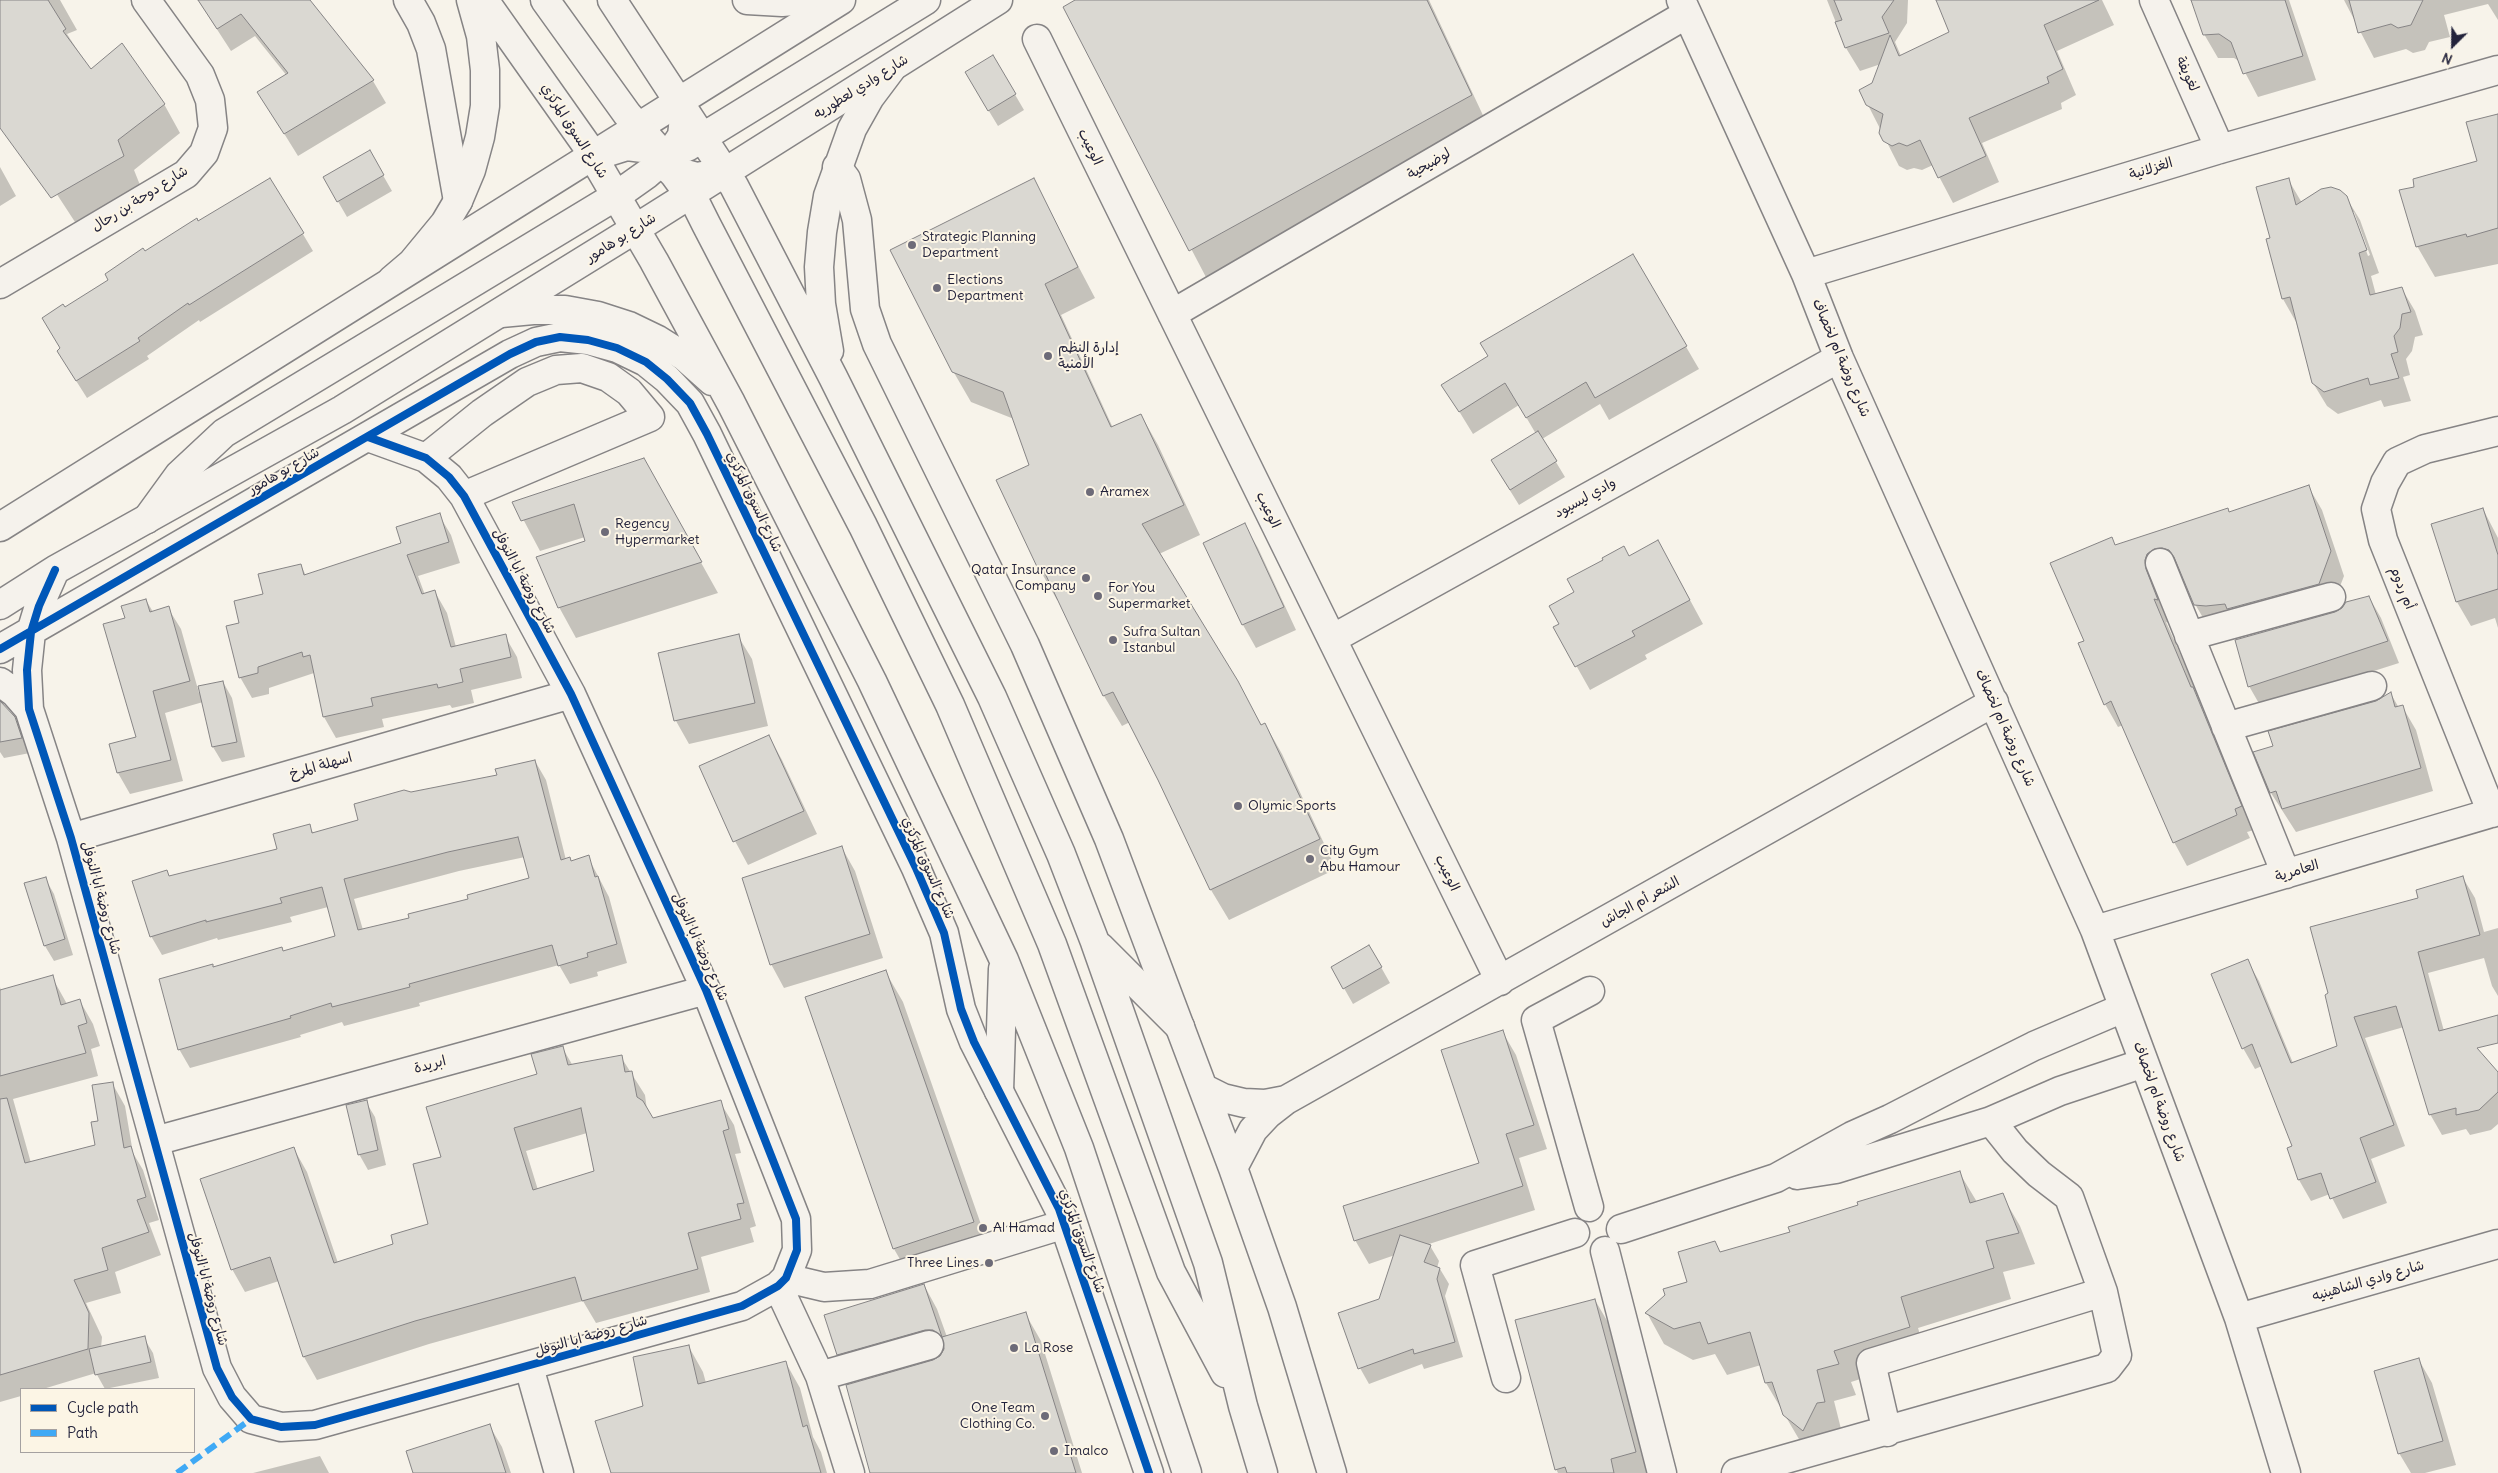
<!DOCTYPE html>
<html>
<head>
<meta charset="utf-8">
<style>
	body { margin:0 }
	#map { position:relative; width:2498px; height:1473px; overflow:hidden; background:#f7f3ea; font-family:Delius,sans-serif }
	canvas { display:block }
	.legend { position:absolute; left:20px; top:1388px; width:175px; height:65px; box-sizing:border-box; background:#fcf5e5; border:1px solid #a5a1a1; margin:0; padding:6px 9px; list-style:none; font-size:15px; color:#22223b }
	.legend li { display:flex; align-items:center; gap:10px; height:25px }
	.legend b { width:25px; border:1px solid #a5a1a1 }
	.north { position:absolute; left:2428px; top:20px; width:50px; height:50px; -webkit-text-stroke:4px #fcf5e5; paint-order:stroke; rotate:203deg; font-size:14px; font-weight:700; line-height:20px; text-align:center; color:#22223b }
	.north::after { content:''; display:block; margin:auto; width:18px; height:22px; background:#22223b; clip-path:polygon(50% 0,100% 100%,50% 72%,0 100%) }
</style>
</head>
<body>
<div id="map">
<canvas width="2498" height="1473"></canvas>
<ul class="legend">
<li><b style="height:6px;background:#0057b8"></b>Cycle path</li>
<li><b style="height:6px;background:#3fa9f5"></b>Path</li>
</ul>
<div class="north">N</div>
</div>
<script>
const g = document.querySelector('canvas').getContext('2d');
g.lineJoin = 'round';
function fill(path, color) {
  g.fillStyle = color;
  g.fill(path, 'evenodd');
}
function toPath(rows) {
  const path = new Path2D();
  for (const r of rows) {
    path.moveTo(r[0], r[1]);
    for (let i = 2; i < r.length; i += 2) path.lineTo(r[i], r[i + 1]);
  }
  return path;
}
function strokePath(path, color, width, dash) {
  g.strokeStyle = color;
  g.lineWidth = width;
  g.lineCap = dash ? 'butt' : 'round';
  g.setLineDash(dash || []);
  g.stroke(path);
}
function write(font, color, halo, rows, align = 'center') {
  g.font = font + ' Delius,"Playpen Sans Arabic",sans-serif';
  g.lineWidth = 4;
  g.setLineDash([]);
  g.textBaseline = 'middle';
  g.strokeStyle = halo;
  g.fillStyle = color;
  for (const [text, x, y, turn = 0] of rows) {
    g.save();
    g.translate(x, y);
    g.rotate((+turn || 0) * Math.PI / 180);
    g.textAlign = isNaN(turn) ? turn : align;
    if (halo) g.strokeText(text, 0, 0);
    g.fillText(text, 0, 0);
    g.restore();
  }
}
const shadow = toPath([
	[0,0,60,0,77,30,67,34,91,71,164,104,180,133,134,170,140,185,75,222,0,107],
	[198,0,309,0,373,81,386,103,298,156,259,93,287,76,255,36,231,51],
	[1078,0,1429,0,1488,126,1208,281,1065,8],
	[1827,0,1908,0,1907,23,1895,42,1901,56,1951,33,1937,0,2102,0,2114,25,2057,51,2076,95,2061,103,2062,109,1982,143,1999,182,1953,203,1933,165,1922,170,1914,168,1907,170,1899,166,1868,105,1881,64,1860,71,1846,48],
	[2192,0,2289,0,2316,80,2258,97,2239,61,2234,58,2218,58,2204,34],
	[2344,0,2498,0,2498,20,2488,4,2444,15,2450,37,2429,42,2425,50,2413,53,2406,49,2374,58],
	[993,57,1024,110,998,126,975,88],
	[2498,115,2498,264,2435,277,2417,246,2478,162],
	[369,151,392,191,347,217,324,177],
	[0,167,16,196,0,206],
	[270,179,313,251,200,322,199,320,147,356,149,359,87,398,68,368,62,349,65,308,198,222],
	[2288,179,2302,203,2346,197,2360,220,2379,273,2371,276,2376,295,2402,289,2415,311,2423,335,2415,337,2412,351,2406,359,2410,375,2403,377,2411,401,2384,407,2381,400,2338,414,2327,406,2313,383,2296,322,2283,299,2267,240,2272,239],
	[2352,212,2354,212,2370,255,2368,256],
	[1033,180,1095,298,1061,315,1113,428,1141,415,1158,445,1200,535,1159,554,1262,726,1265,724,1282,754,1336,869,1229,920,1211,890,1130,722,1122,726,1104,696,1059,600,1057,600,1040,570,1030,466,1014,419,971,402,953,371],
	[1633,256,1699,369,1609,420,1600,404,1542,439,1565,477,1519,505,1501,476,1536,434,1519,405,1473,434,1443,385,1490,357],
	[2308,486,2322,510,2344,576,2332,607,2209,628,2195,604,2182,573,2176,571,2170,623,2166,622,2206,712,2254,830,2247,832,2250,838,2187,866,2174,842,2123,725,2118,727,2105,704,2086,641,2115,546,2227,509,2230,513],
	[661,491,718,593,576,638,559,607,587,542,585,537,540,551,514,502],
	[2483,509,2498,538,2498,628,2495,618,2471,626,2457,602,2433,525],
	[439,515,451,535,460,563,418,576,425,595,435,592,447,613,456,647,505,636,517,657,522,678,471,690,474,703,452,708,450,705,382,719,384,727,336,738,324,717,314,673,269,688,269,694,252,698,240,677,241,624,264,595,301,565,306,576,402,544],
	[1245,525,1258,548,1296,630,1256,648,1243,625,1205,543],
	[1671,565,1703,624,1645,655,1647,659,1590,690,1555,628,1560,625,1576,592],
	[2369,597,2381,618,2399,663,2261,707,2249,686,2336,613],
	[146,600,153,612,168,608,181,629,199,693,223,682,232,698,245,757,222,762,213,747,203,702,165,713,183,781,130,794,118,773,137,738,126,619],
	[738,636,752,659,768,726,689,744,676,721,660,654],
	[2391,694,2399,708,2402,706,2416,730,2433,791,2296,832,2271,793,2255,753,2274,747,2377,702],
	[0,705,14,718,24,734,30,753,4,758,0,752],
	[769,736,782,760,817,834,748,865,735,841,701,767],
	[535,761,546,780,566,860,571,862,588,857,609,897,627,963,597,972,598,976,570,984,559,965,419,1003,420,1006,344,1026,342,1022,300,1035,301,1037,190,1068,179,1049,213,968,281,948,284,952,336,937,328,907,290,917,292,922,218,940,217,938,162,955,151,936,170,877,279,850,309,826,314,834,359,821,411,793,498,776],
	[525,857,531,879,411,919,363,930,354,899,459,871],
	[842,848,855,871,883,958,784,988,771,964],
	[45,878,54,894,73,955,54,961,45,946],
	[2463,878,2475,898,2484,932,2498,928,2498,996,2492,986,2484,958,2428,973,2444,1031,2498,1073,2498,1124,2491,1130,2470,1135,2466,1129,2442,1135,2430,1114,2404,1027,2365,1038,2405,1146,2371,1159,2387,1203,2343,1219,2330,1194,2311,1201,2299,1180,2288,1149,2294,1147,2262,1066,2255,1069,2243,1048,2247,960,2259,981,2293,1063,2338,1046,2326,995,2420,899],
	[1369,946,1390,983,1353,1004,1332,967],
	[885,971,903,1002,991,1253,912,1280,894,1249],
	[52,977,67,1004,80,1001,93,1024,100,1046,91,1049,98,1076,13,1099,31,1163,96,1146,100,1122,112,1083,125,1106,133,1153,143,1170,159,1220,149,1223,161,1255,115,1272,121,1293,86,1303,102,1337,101,1348,144,1338,153,1353,159,1378,105,1389,96,1373,43,1389,21,1389,21,1396,0,1402,0,987,1,991],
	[1502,1031,1516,1055,1547,1149,1519,1158,1535,1210,1429,1244,1439,1261,1437,1268,1440,1269,1449,1284,1445,1296,1463,1357,1424,1369,1422,1364,1369,1384,1360,1368,1395,1255,1369,1264,1355,1240,1480,1163],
	[562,1047,573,1066,621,1057,645,1095,647,1110,653,1119,720,1102,734,1125,741,1153,735,1154,756,1226,750,1228,754,1242,701,1257,710,1292,596,1323,583,1301,429,1344,317,1380,304,1357,279,1281,245,1292,232,1269,294,1149,307,1172,338,1263,395,1245,429,1225,442,1157,539,1075],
	[587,1133,595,1172,538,1190,526,1151],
	[366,1102,375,1117,386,1165,368,1170,359,1154],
	[1959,1172,1977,1202,2002,1195,2020,1226,2035,1264,2003,1272,2011,1299,1918,1328,1927,1358,1851,1382,1856,1395,1834,1401,1842,1433,1803,1446,1766,1383,1761,1365,1727,1375,1715,1354,1693,1360,1664,1344,1647,1313,1689,1283,1720,1253,1791,1233],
	[924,1285,937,1309,947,1337,1025,1313,1041,1341,1082,1473,871,1473,934,1361,943,1353,852,1378,838,1354],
	[1595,1300,1613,1331,1650,1473,1558,1473,1556,1469],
	[689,1347,703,1372,706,1383,786,1363,800,1388,813,1437,821,1452,827,1473,612,1473,645,1407],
	[2419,1360,2432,1383,2456,1465,2425,1473,2411,1473,2399,1453],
	[489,1425,502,1447,511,1473,414,1473],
	[320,1456,329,1473,253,1473]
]);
const building = toPath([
	[0,0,48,0,66,29,63,31,91,69,122,43,165,104,118,140,124,156,51,198,0,128,0,0],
	[198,0,310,0,374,80,284,134,257,92,288,73,241,14,217,29,198,0],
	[1075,0,1427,0,1472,95,1189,251,1063,7,1075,0],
	[1834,0,1894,0,1882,17,1889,33,1845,48,1835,22,1842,20,1834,0],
	[1936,0,2099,0,2044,25,2063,69,2047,77,2049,83,1969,118,1986,156,1938,178,1920,140,1907,146,1899,143,1892,146,1883,141,1879,133,1883,114,1866,105,1859,90,1872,83,1890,35,1899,56,1949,32,1936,0],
	[2191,0,2285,0,2303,56,2243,74,2231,42,2219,34,2203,35,2191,0],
	[2349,0,2423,0,2411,25,2398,28,2391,24,2358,33,2349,0],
	[993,55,1016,94,988,111,965,72,993,55],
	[2498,114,2498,228,2467,237,2466,234,2416,247,2399,190,2414,187,2413,179,2477,161,2466,122,2498,114],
	[370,150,384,175,337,202,323,177,370,150],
	[270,178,304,233,189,305,188,303,138,338,140,341,76,381,57,351,60,348,42,318,63,304,65,307,108,280,105,274,143,248,145,251,197,218,198,221,270,178],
	[1034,178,1078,267,1045,284,1111,427,1141,414,1184,505,1142,524,1238,681,1261,725,1265,723,1320,839,1210,890,1158,780,1113,692,1103,696,1043,569,1039,571,996,480,1029,465,1003,392,952,372,890,250,1034,178],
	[2289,178,2296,205,2321,189,2331,187,2340,190,2347,196,2367,250,2359,253,2370,295,2402,287,2411,312,2402,314,2400,328,2394,336,2398,352,2391,354,2399,378,2370,385,2368,378,2324,392,2312,383,2290,297,2282,299,2266,239,2270,238,2256,187,2289,178],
	[1633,254,1687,346,1595,398,1586,382,1526,418,1505,383,1459,412,1441,385,1488,356,1480,343,1633,254],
	[1538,431,1557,461,1510,490,1491,460,1538,431],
	[644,458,702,562,558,608,536,557,585,541,574,504,521,521,512,502,644,458],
	[2309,485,2331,551,2319,584,2227,609,2225,604,2206,606,2194,605,2174,557,2169,550,2162,548,2154,549,2147,554,2145,560,2146,569,2158,600,2154,599,2191,687,2193,687,2242,806,2235,809,2237,815,2173,843,2111,701,2104,705,2078,643,2084,641,2050,563,2112,537,2115,545,2228,508,2229,512,2309,485],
	[2483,508,2498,555,2498,589,2456,602,2431,524,2483,508],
	[440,513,449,542,407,555,422,594,435,590,451,647,506,634,511,657,460,669,463,682,438,688,437,684,371,698,373,706,323,717,310,655,303,657,302,652,258,667,258,673,239,678,226,626,239,623,234,601,263,594,258,574,301,564,304,575,401,543,396,527,440,513],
	[1245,523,1284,607,1242,625,1203,543,1245,523],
	[1658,540,1690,600,1632,631,1635,636,1575,667,1553,627,1559,624,1549,606,1574,592,1567,579,1603,560,1602,558,1624,546,1629,556,1658,540],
	[2369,596,2388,641,2248,687,2235,640,2335,612,2342,608,2346,602,2369,596],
	[146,599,150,612,169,606,190,681,153,691,171,760,117,773,109,744,136,737,103,624,125,618,121,606,146,599],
	[739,634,755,703,674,721,658,653,739,634],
	[223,681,237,742,212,747,198,686,223,681],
	[2391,692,2395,707,2403,705,2421,768,2282,809,2276,791,2270,793,2253,752,2273,746,2268,731,2376,701,2391,692],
	[0,701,15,717,22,738,0,742,0,701],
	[769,735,804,811,733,842,699,766,769,735],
	[535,760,561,860,570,857,571,861,589,855,595,877,598,876,617,944,587,953,588,957,558,966,552,945,409,984,410,987,332,1007,331,1003,290,1016,291,1018,178,1050,159,979,213,964,213,967,282,947,283,951,335,936,322,887,280,898,282,903,206,922,206,920,150,937,132,881,167,870,169,876,277,849,273,834,310,824,312,833,358,820,354,804,404,790,411,792,497,775,495,769,535,760],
	[518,837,529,878,467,895,468,899,408,914,409,918,358,930,344,879,448,852,518,837],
	[842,846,870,934,770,965,742,878,842,846],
	[2463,876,2480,935,2418,952,2439,1031,2498,1015,2498,1043,2477,1048,2498,1072,2498,1092,2479,1110,2456,1115,2456,1108,2429,1115,2396,1006,2354,1017,2394,1125,2360,1138,2376,1182,2330,1199,2321,1173,2298,1180,2287,1148,2292,1146,2252,1044,2242,1049,2211,974,2248,959,2291,1063,2337,1046,2325,995,2328,993,2310,927,2418,898,2416,890,2463,876],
	[46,877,65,939,44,946,24,883,46,877],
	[1369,945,1382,967,1343,989,1331,967,1369,945],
	[886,970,974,1222,893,1249,805,997,886,970],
	[53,975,61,1005,80,999,87,1023,78,1026,86,1053,0,1076,0,990,53,975],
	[1503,1030,1534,1125,1506,1134,1523,1186,1354,1241,1343,1206,1479,1163,1441,1050,1503,1030],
	[563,1046,568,1065,622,1055,625,1072,632,1071,637,1097,643,1101,653,1118,721,1100,729,1129,723,1131,744,1203,737,1204,741,1219,688,1233,698,1269,582,1301,575,1277,415,1321,303,1357,270,1257,231,1270,200,1179,294,1147,334,1263,393,1244,391,1235,428,1224,413,1164,441,1157,426,1107,537,1074,531,1054,563,1046],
	[581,1108,594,1171,533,1190,514,1128,581,1108],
	[113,1082,124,1148,131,1146,146,1197,137,1200,149,1232,102,1248,108,1270,74,1280,89,1313,88,1349,0,1375,0,1099,7,1098,25,1163,95,1145,91,1122,98,1121,92,1085,113,1082],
	[367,1100,378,1150,358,1155,346,1105,367,1100],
	[1960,1171,1970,1203,2003,1193,2019,1233,1986,1241,1994,1268,1901,1297,1910,1327,1834,1351,1839,1364,1817,1370,1825,1402,1817,1403,1803,1431,1783,1415,1772,1382,1765,1383,1750,1332,1708,1344,1700,1322,1674,1329,1645,1313,1665,1295,1663,1289,1687,1282,1678,1252,1715,1241,1720,1252,1790,1232,1788,1227,1858,1205,1857,1202,1960,1171],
	[1400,1235,1431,1245,1424,1262,1440,1268,1437,1279,1455,1342,1414,1354,1413,1349,1358,1369,1338,1313,1379,1299,1400,1235],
	[924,1284,942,1337,933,1330,925,1330,837,1355,824,1315,924,1284],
	[1595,1299,1636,1452,1611,1459,1614,1473,1567,1473,1565,1467,1555,1470,1515,1320,1595,1299],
	[1026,1312,1076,1473,870,1473,846,1385,933,1360,940,1356,944,1349,942,1337,1026,1312],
	[145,1336,151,1362,95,1375,89,1349,145,1336],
	[689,1345,698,1384,786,1361,803,1427,807,1425,821,1473,611,1473,595,1421,643,1406,633,1357,689,1345],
	[2419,1358,2443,1441,2398,1454,2374,1371,2419,1358],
	[490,1424,506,1473,413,1473,406,1451,490,1424]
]);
const minor = toPath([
	[408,0,421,23,431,49,458,201],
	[1681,0,1806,274,1839,358,2095,930,2239,1318,2286,1473],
	[2154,0,2220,149],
	[1037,39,1500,981],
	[837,167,846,179,857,220,865,309,877,344,1025,645,1109,839,1233,1168,1282,1307,1332,1473],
	[1806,274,2220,149,2498,70],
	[0,284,186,174,204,153,213,128,210,100,200,75,146,0],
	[1172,314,1687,14],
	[426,458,482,413,527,382,556,370,582,368,608,377,629,392,650,417,464,496],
	[0,527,841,0],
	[2160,563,2286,874],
	[55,570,39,606,31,632,27,670,29,709,71,838,217,1368,232,1397,251,1419,281,1427,315,1425,742,1306,778,1286,786,1278,797,1250,796,1219,706,990,571,694,464,496,449,477,426,458,368,437],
	[0,605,55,570,342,410,635,229,998,0],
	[2189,636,2331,597],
	[1332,639,1839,358],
	[0,649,510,354,536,342,560,337,588,340,617,348,646,362,667,379,690,403,707,434,916,868,944,933,961,1009,974,1042,1059,1209,1149,1473],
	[0,682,15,693,29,709],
	[2226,727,2372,686],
	[2492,813,2383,540,2376,509,2385,483,2397,462,2425,449,2498,431],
	[71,838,571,694],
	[2095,930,2498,811],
	[1205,1089,1223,1098,1244,1103,1265,1104,1286,1100],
	[155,1141,706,990],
	[1233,1168,1253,1130,1268,1114,1286,1100,1994,702],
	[1797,1175,1836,1169,1991,1121,2060,1091,2144,1063],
	[1589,1207,1536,1020,1590,991],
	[1621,1229,1776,1178,1852,1136,1890,1119,1960,1083,2034,1046,2123,1008],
	[1605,1251,1662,1473],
	[786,1278,824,1287,870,1284,1065,1224],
	[778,1286,820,1376,850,1473],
	[2239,1318,2498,1244],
	[529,1367,559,1473],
	[820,1376,929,1345],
	[1506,1378,1475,1265,1575,1233],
	[1887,1432,1871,1363,2103,1292],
	[1736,1473,2107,1368,2117,1355,2103,1292,2069,1197,2039,1174,2015,1151,1991,1121]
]);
const major = toPath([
	[484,0,585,143,654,261,731,403,872,681,1004,960,1079,1148,1187,1473],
	[545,0,627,114,673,166,682,173,697,177,724,172],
	[612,0,734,186,833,377,992,697,1061,854,1095,942,1208,1263,1243,1406,1263,1473],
	[747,0,782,2,804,0],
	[687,147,926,0],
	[592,157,627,146,643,148,654,153,674,174,696,204,706,224,863,526,950,705,1052,944,1171,1272,1225,1373],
	[392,280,412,263,445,223,458,201,471,170,480,137,485,106,485,70,481,36,471,0],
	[501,313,533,310,565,310,598,316,629,326,658,340,685,357,712,381],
	[829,351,821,304,819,267,822,232,828,196,852,129,870,97,891,69],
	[147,519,179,475,224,433,616,196,647,174,669,155,682,136,684,117,681,102],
	[1100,947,1180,1027],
	[999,1091,1003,969]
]);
const quiet = toPath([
	[177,1473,251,1419]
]);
const cycleway = toPath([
	[55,570,39,606,31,632,27,670,29,709,71,838,217,1368,232,1397,251,1419,281,1427,315,1425,742,1306,778,1286,786,1278,797,1250,796,1219,706,990,571,694,464,496,449,477,426,458,368,437],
	[0,649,510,354,536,342,560,337,588,340,617,348,646,362,667,379,690,403,707,434,916,868,944,933,961,1009,974,1042,1059,1209,1149,1473]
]);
const markers = [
	[912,245,5,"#6d6b78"],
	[937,288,5,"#6d6b78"],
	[1048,356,5,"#6d6b78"],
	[1090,492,5,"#6d6b78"],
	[605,532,5,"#6d6b78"],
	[1086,578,5,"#6d6b78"],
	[1098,596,5,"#6d6b78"],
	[1113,640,5,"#6d6b78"],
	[1238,806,5,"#6d6b78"],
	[1310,859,5,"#6d6b78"],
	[983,1228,5,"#6d6b78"],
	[989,1263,5,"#6d6b78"],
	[1014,1348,5,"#6d6b78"],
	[1045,1416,5,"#6d6b78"],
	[1054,1451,5,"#6d6b78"]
];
const streetNames = [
	["لغويفة",2187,74,66],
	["شارع وادي لعطوريه",861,87,-32],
	["شارع السوق المركزي",574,131,57],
	["الوعيب",1090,147,64],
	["لوضيحية",1429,164,-30],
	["الغزلانية",2151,169,-17],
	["شارع دوحة بن رحال",140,199,-32],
	["شارع بو هامور",621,238,-32],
	["شارع روضة ام لخصاف",1841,358,67],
	["شارع بو هامور",284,471,-30],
	["وادي ليسيود",1585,498,-29],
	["شارع السوق المركزي",754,502,64],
	["الوعيب",1268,510,64],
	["شارع روضة ابا النوفل",524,581,62],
	["أم ردوم",2402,588,68],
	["شارع روضة ام لخصاف",2005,728,66],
	["اسهلة المرخ",321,766,-16],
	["شارع السوق المركزي",928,868,66],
	["العامرية",2297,871,-17],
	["الوعيب",1447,873,64],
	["شارع روضة ابا النوفل",101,898,75],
	["الشعر أم الجاش",1640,902,-29],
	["شارع روضة ابا النوفل",700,947,66],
	["ابريدة",430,1065,-15],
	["شارع روضة ام لخصاف",2159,1102,70],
	["شارع السوق المركزي",1082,1241,70],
	["شارع وادي الشاهينيه",2368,1281,-16],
	["شارع روضة ابا النوفل",208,1289,75],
	["شارع روضة ابا النوفل",591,1336,-16]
];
const poiNames = [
	["Strategic Planning",922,237],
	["Department",922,253],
	["Elections",947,280],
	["Department",947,296],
	["إدارة النظم",1058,348],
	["الأمنية",1058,364],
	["Aramex",1100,492],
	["Regency",615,524],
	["Hypermarket",615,540],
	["Qatar Insurance",1076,570,"right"],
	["Company",1076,586,"right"],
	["For You",1108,588],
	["Supermarket",1108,604],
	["Sufra Sultan",1123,632],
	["Istanbul",1123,648],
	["Olymic Sports",1248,806],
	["City Gym",1320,851],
	["Abu Hamour",1320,867],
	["Al Hamad",993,1228],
	["Three Lines",979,1263,"right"],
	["La Rose",1024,1348],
	["One Team",1035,1408,"right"],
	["Clothing Co.",1035,1424,"right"],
	["Imalco",1064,1451]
];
fill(shadow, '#0003');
fill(building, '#dad8d2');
strokePath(building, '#868485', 1);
strokePath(minor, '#868485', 31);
strokePath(major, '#868485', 31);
strokePath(minor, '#f5f2ec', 28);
strokePath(major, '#f5f2ec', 28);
strokePath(quiet, '#3fa9f5', 6, [12, 6]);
strokePath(cycleway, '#0057b8', 8);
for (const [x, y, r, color] of markers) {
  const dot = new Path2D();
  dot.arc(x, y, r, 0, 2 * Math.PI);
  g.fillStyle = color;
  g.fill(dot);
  strokePath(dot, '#fcf5e5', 2);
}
write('14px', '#22223b', '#fcf5e5', streetNames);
write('14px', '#22223b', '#fcf5e5', poiNames, 'left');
</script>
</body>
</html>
